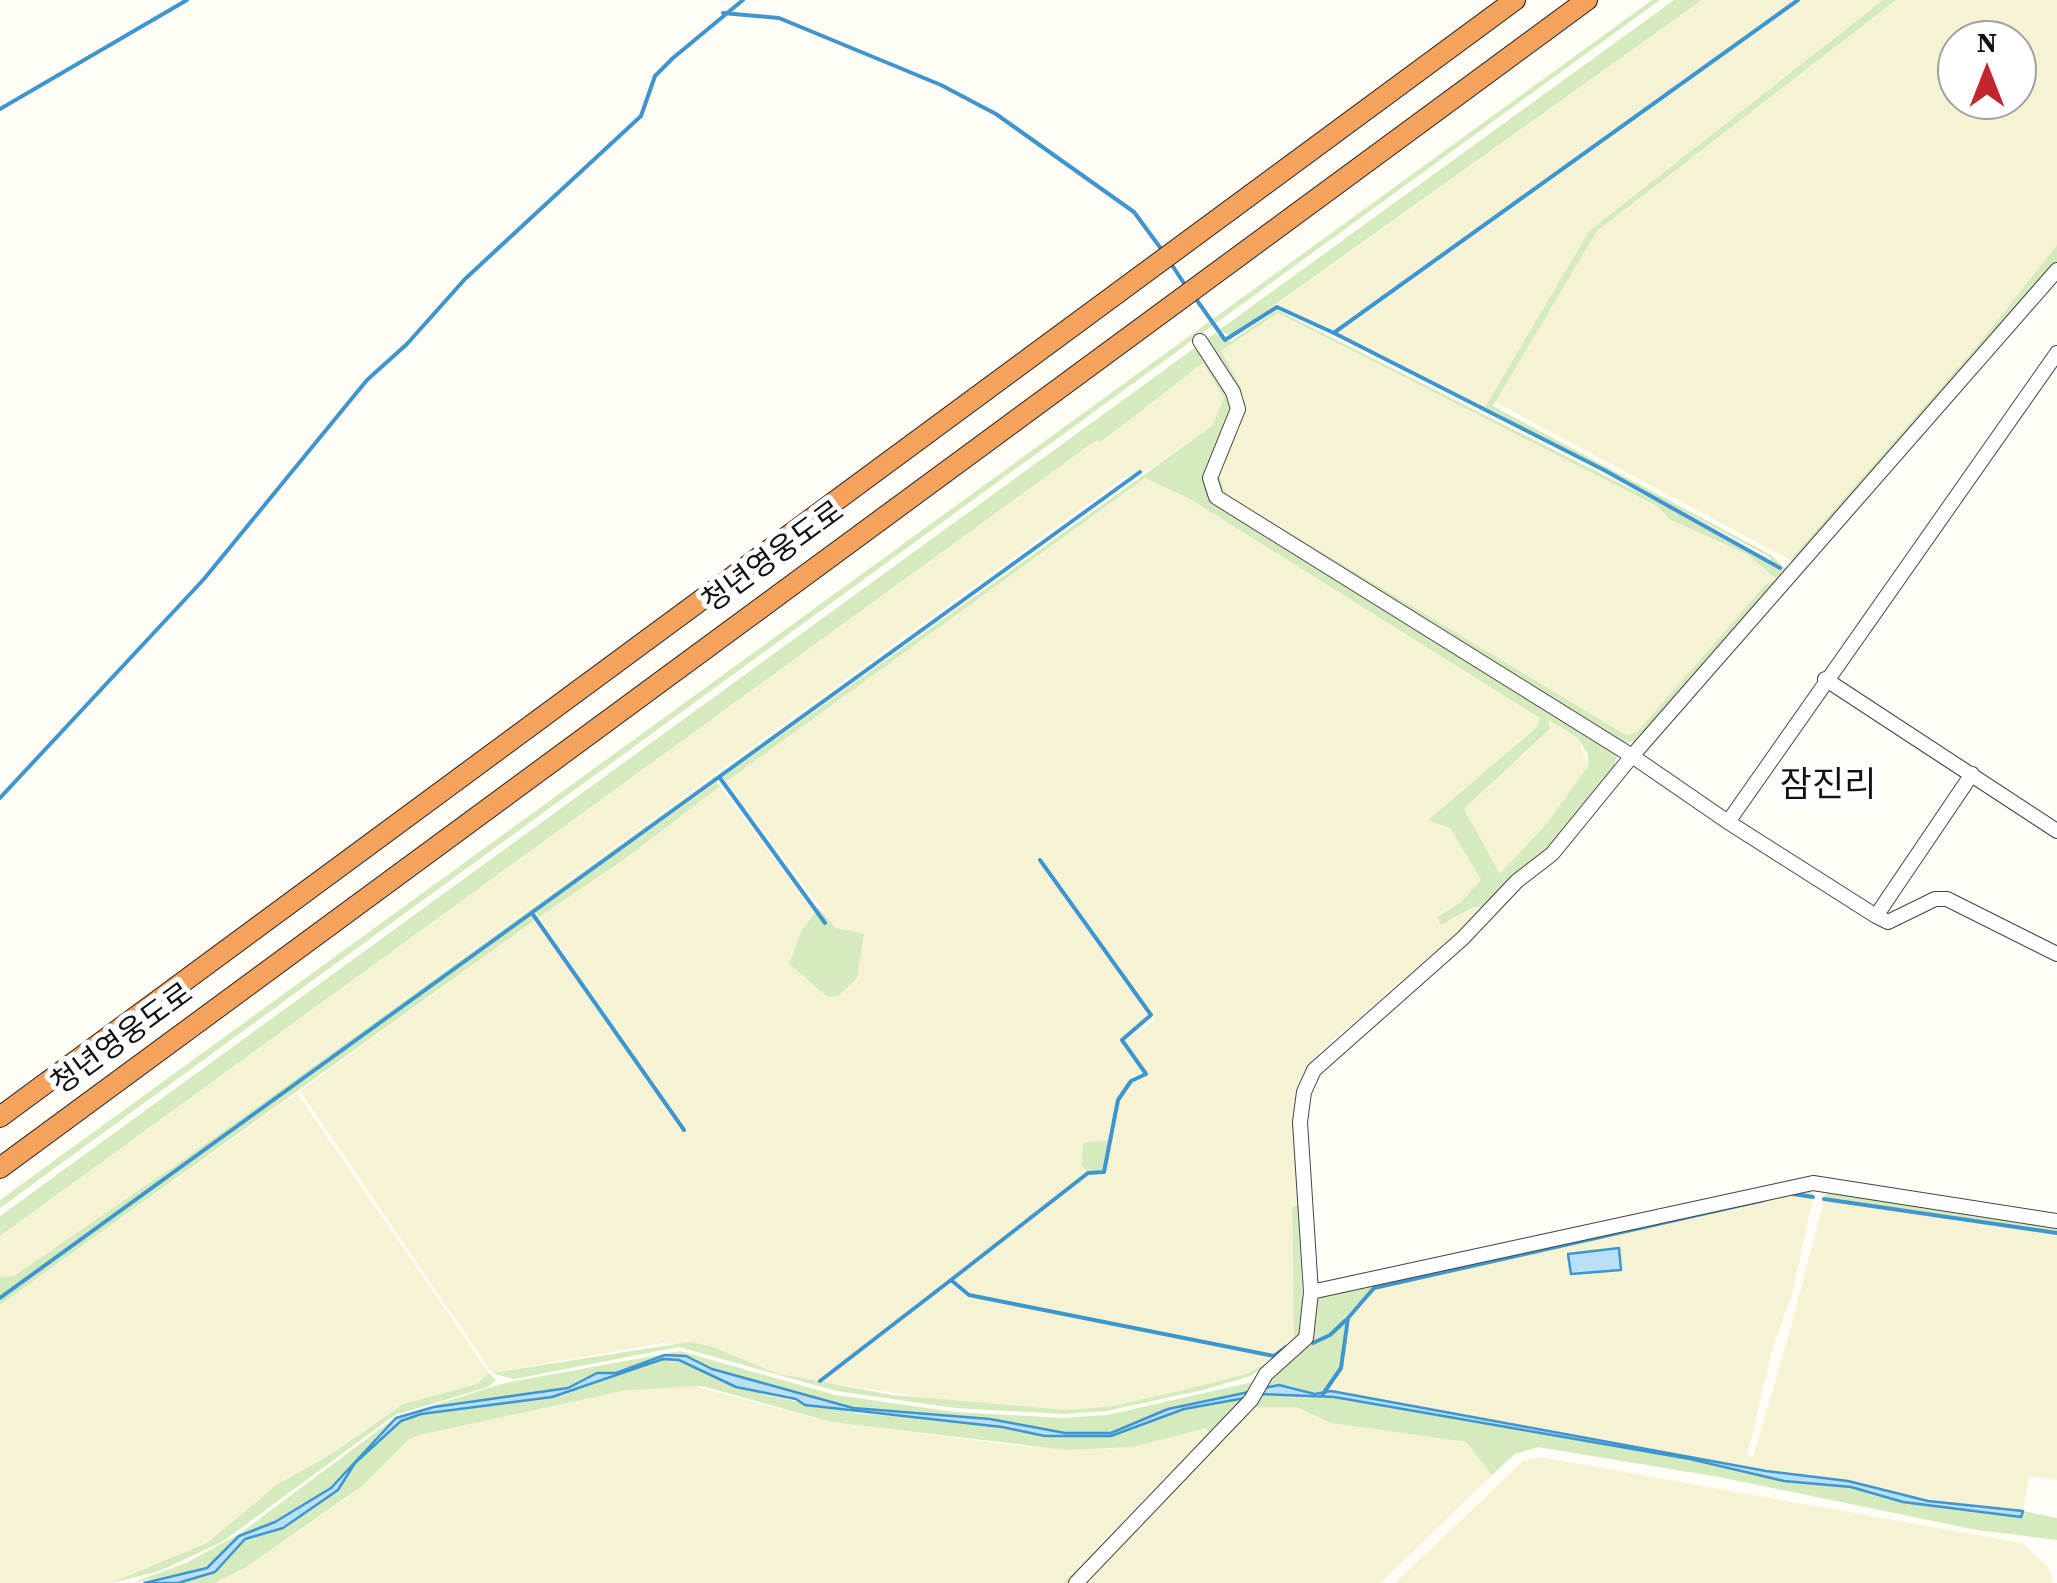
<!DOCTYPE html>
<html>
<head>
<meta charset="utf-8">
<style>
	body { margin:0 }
	#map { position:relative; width:2057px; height:1583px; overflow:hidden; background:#fffdf5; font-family:"Source Serif 4",serif }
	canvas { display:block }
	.north { position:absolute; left:1937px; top:20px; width:100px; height:100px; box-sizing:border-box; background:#fff; border:2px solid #a0a0a0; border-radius:50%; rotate:0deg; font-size:28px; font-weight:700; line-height:40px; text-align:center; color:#111 }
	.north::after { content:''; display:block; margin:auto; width:35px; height:45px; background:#c4262e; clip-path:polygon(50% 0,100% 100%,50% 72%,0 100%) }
</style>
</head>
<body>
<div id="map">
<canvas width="2057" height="1583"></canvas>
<div class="north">N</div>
</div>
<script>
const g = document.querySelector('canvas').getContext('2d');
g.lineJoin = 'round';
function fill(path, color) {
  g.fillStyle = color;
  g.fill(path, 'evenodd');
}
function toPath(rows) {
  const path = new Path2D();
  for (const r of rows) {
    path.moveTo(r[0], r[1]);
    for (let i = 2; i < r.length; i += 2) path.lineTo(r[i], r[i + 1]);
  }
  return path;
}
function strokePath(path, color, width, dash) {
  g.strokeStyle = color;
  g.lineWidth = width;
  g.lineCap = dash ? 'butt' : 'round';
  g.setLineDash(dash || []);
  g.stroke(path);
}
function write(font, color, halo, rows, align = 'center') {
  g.font = font + ' "Source Serif 4","Noto Sans KR",serif';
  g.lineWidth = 10;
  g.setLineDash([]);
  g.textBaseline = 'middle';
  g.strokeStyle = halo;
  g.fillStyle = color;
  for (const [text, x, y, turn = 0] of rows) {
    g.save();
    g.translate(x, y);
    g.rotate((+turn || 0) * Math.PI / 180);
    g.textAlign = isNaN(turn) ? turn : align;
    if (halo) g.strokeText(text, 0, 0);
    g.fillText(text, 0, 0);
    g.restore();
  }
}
const farmland = toPath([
	[1702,0,1794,0,1334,330,1277,304],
	[1802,0,1883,0,1589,231,1485,407,1339,333],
	[1896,0,2057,0,2057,245,1981,341,1790,560,1495,402,1597,231],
	[1957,40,2017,40,2017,100,1957,100],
	[1278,313,1657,506,1669,519,1748,555,1778,581,1766,585,1637,732,1626,735,1227,496,1218,473,1244,400,1221,351],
	[1204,362,1224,398,1212,426,1152,468,1122,479,183,1160,14,1277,0,1277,0,1236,1095,441,1102,441],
	[1145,478,1190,499,1541,718,1536,728,1429,819,1450,828,1481,880,1461,902,1437,916,1451,921,1474,907,1487,907,1320,1051,1302,1078,1294,1121,1298,1205,1292,1208,1294,1338,1274,1354,974,1295,954,1280,1088,1175,1105,1174,1119,1101,1133,1081,1148,1076,1126,1041,1154,1021,1153,1015,1041,857,1039,862,1148,1016,1120,1040,1142,1073,1131,1077,1117,1099,1109,1140,1083,1144,1081,1165,1088,1172,818,1381,776,1373,710,1346,663,1343,492,1373,300,1091,535,920,682,1132,686,1130,539,917,720,786,813,911,791,955,838,996,836,928,726,782],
	[1547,718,1578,738,1588,766,1547,823,1500,875,1464,809,1550,730],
	[297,1093,489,1373,477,1384,403,1404,330,1455,278,1484,207,1543,171,1561,111,1583,0,1583,0,1305],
	[1791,1194,1813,1198,1792,1295,1773,1347,1747,1456,1753,1457,1789,1334,1824,1200,2057,1234,2057,1480,2029,1476,2023,1511,1928,1501,1825,1478,1766,1471,1332,1391,1325,1394,1342,1368,1348,1318,1374,1289],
	[951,1283,969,1297,1275,1357,1246,1374,1183,1390,1113,1406,1068,1410,961,1403,822,1382],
	[685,1384,831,1422,1023,1446,1116,1449,1206,1428,1208,1432,1063,1583,214,1583,245,1568,352,1494,408,1440,420,1435,627,1390],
	[1253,1407,1296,1407,1331,1423,1466,1442,1492,1475,1381,1583,1086,1583],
	[1541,1457,2022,1543,2048,1567,2053,1583,1395,1583,1523,1461]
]);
const green = toPath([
	[1652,0,1660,0,0,1208,0,1200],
	[1674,0,1702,0,1231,336,1219,330],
	[1883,0,1896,0,1597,231,1493,406,1771,555,1786,569,1636,741,1621,744,1223,497,1215,477,1240,409,1203,342,1215,333,1230,342,1277,310,1677,512,1779,570,1768,556,1485,407,1589,231],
	[1278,313,1657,506,1669,519,1748,555,1777,580,1766,584,1637,732,1626,735,1227,495,1218,473,1244,405,1240,385,1221,351],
	[2057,245,2057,262,1799,559,1790,560,1981,341],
	[1200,344,1228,390,1232,409,1205,478,1211,498,1617,755,1611,777,1555,846,1487,907,1474,907,1441,925,1437,917,1461,902,1481,880,1450,828,1428,820,1536,728,1540,718,1190,499,1145,478,726,782,723,777,1212,426,1224,398,1203,363,1102,441,1095,441,0,1236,0,1216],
	[1548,719,1578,738,1588,755,1588,766,1547,823,1500,874,1464,809,1550,729],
	[1139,471,222,1137,0,1296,0,1277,14,1276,183,1160],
	[717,782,720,786,626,858,539,917,535,912],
	[818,907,836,928,864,934,857,978,838,996,828,997,789,964,801,932],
	[531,915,535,920,0,1305,0,1300],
	[1109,1140,1103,1170,1088,1172,1081,1165,1083,1143],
	[1807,1188,1813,1195,1778,1194,1744,1206,1373,1287,1346,1317,1340,1368,1321,1394,1286,1385,1264,1388,1310,1341,1317,1294],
	[1829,1191,2057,1226,2057,1232,1824,1197],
	[1298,1205,1303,1308,1299,1336,1294,1338,1292,1207],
	[689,1342,710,1346,776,1373,892,1395,1068,1410,1113,1406,1183,1390,1246,1374,1272,1360,1251,1376,1203,1390,1106,1411,1063,1414,955,1408,836,1391,679,1347,514,1379,492,1373],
	[680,1351,835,1395,955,1412,1063,1418,1107,1415,1257,1381,1249,1392,1168,1409,1111,1433,1065,1433,853,1408,712,1369,686,1356,653,1359,616,1373,597,1373,568,1388,397,1418,331,1488,275,1522,249,1531,207,1568,132,1583,188,1562,239,1534,396,1417,505,1383],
	[663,1359,685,1362,765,1395,861,1414,954,1420,1045,1436,1112,1436,1184,1409,1245,1398,1069,1583,1063,1583,1173,1472,1208,1432,1206,1428,1133,1447,1067,1450,831,1422,702,1386,627,1390,420,1435,408,1440,362,1486,245,1568,214,1583,178,1583,207,1575,245,1538,276,1531,338,1490,355,1463,401,1421,421,1414,552,1397],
	[489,1373,496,1380,488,1387,395,1415,222,1542,160,1571,111,1583,207,1543,278,1484,330,1455,403,1404,477,1384],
	[1261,1394,1334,1397,1851,1487,1903,1502,2020,1517,2023,1511,2057,1518,2057,1540,1977,1530,1719,1477,1538,1447,1515,1454,1492,1475,1466,1442,1331,1423,1296,1407,1253,1407]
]);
const water = toPath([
	[1619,1248,1621,1270,1571,1274,1568,1254,1619,1248],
	[665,1355,686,1356,712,1369,853,1408,990,1419,1065,1433,1111,1433,1168,1409,1249,1392,1245,1398,1184,1409,1111,1436,1045,1436,1002,1427,805,1405,796,1399,736,1387,679,1360,663,1359,552,1397,421,1414,401,1421,355,1463,338,1490,283,1528,245,1539,215,1572,178,1583,144,1583,207,1568,239,1536,275,1522,331,1488,396,1418,434,1407,568,1388,597,1373,616,1373,665,1355],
	[1279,1385,1315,1394,1331,1391,1766,1471,1848,1481,1928,1501,2023,1511,2021,1517,1903,1502,1851,1487,1784,1481,1690,1459,1334,1397,1261,1394,1264,1388,1279,1385]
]);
const stream = toPath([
	[723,13,779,18,941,85,996,114,1134,212,1162,250],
	[0,109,187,0],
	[1170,262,1187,288],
	[1196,299,1225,340,1277,307,1334,333,1604,470,1780,568],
	[1335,332,1798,0],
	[720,778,825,923],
	[0,798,204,579,367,380,407,344,465,279,641,116,655,76,673,58,743,0],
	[532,913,684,1130],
	[1793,1194,1813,1197],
	[1824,1199,2057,1233],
	[951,1280,1088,1173,1104,1172,1118,1100,1131,1081,1146,1074,1122,1040,1151,1015,1040,860],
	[0,1298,1140,472],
	[1313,1343,1330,1335,1346,1320],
	[820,1381,951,1280,969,1295,1274,1356,1286,1347],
	[1323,1394,1341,1368,1348,1318,1374,1288,1764,1200]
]);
const minor = toPath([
	[1200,341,1233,392,1238,409,1210,478,1216,497,1632,756,2057,270],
	[1825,679,2057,831],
	[1728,822,1876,916,1972,774],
	[1876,916,1888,922,1935,899,1947,899,2057,954],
	[1311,1292,1813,1183,2057,1221],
	[1076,1583,1251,1400,1266,1374,1306,1338,1311,1292,1300,1122,1304,1092,1314,1070,1463,938,1517,881,1552,854,1632,756,1728,822,2057,353]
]);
const highway = toPath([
	[0,1117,1515,0],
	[0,1168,1587,0]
]);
const streetNames = [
	["청년영웅도로",774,558,-36],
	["청년영웅도로",123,1040,-36]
];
const quarterNames = [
	["잠진리",1828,787]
];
fill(farmland, '#f6f3d4');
fill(green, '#d5ebbd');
fill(water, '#b9e0f7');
strokePath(water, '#3f96cf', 2.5);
strokePath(stream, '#3f96cf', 4);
strokePath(minor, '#444', 16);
strokePath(highway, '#222', 22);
strokePath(minor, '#fff', 14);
strokePath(highway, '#f5a25d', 20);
write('30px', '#111', '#fff', streetNames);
write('35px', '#111', '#fff', quarterNames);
</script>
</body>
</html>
